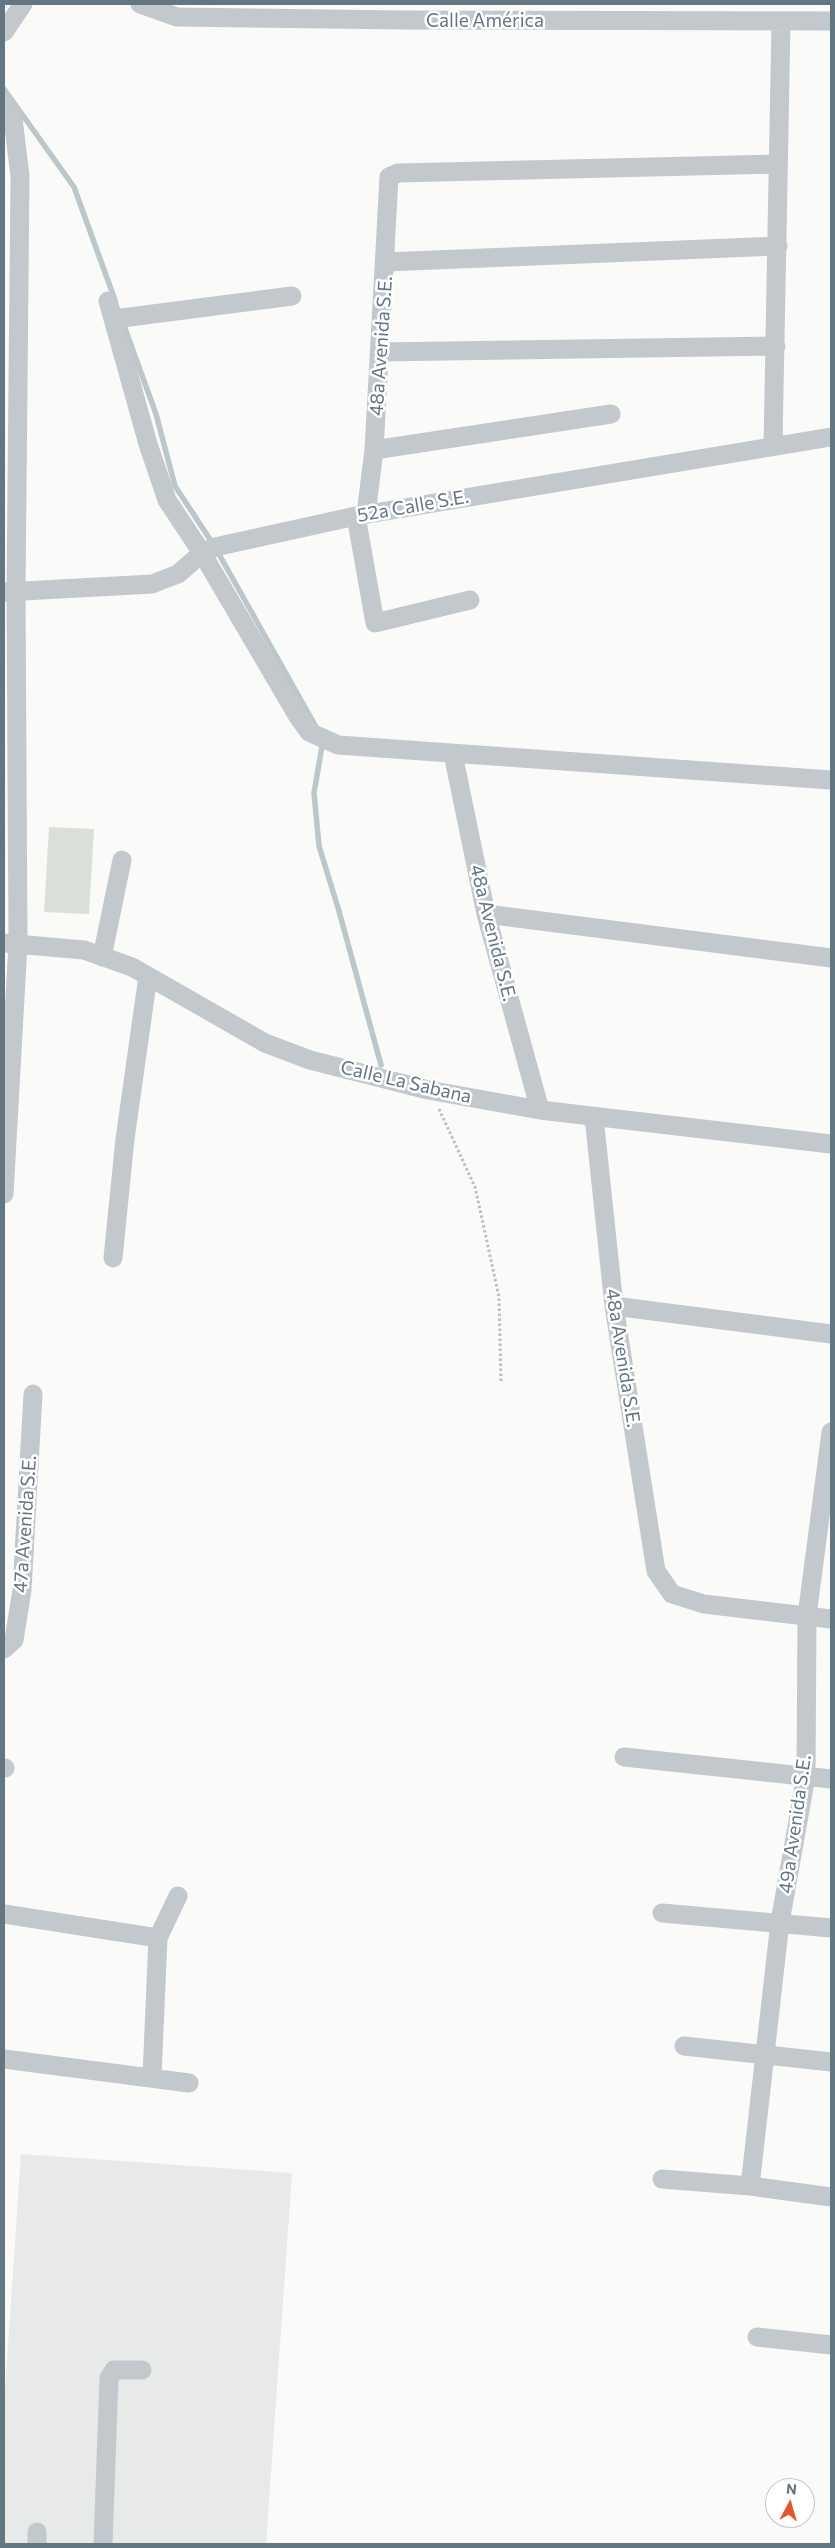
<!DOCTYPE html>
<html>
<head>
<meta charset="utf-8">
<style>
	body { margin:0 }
	#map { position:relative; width:835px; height:2548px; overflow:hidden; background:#fafaf8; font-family:Commissioner,sans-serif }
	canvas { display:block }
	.frame { position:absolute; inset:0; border:5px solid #657683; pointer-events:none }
	.north { position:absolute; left:765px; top:2478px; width:50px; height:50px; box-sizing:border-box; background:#fff; border:1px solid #c1c8cd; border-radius:50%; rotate:6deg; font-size:14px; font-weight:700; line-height:20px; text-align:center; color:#657683 }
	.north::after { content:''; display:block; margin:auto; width:18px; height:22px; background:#e4572e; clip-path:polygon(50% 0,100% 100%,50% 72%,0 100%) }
</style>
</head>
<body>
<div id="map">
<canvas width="835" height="2548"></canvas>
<div class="frame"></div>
<div class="north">N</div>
</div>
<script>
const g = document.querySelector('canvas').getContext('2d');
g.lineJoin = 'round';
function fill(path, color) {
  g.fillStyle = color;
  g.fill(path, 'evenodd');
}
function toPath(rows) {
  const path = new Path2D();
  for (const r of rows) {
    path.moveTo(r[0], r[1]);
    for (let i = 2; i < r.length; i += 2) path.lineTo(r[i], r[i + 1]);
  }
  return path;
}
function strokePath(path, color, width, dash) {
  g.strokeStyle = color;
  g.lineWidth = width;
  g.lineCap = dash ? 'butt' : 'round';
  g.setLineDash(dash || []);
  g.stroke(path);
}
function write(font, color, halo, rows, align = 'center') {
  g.font = font + ' Commissioner,sans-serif';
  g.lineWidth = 5;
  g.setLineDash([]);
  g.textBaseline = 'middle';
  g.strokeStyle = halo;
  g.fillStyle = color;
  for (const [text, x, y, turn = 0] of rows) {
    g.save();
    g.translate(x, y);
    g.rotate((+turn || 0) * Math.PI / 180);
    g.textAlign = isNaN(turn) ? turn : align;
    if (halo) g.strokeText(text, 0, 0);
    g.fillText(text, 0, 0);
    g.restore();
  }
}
const built = toPath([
	[21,2154,292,2173,266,2544,4,2544,4,2405]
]);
const green = toPath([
	[49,827,94,829,89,914,44,912]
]);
const stream = toPath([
	[4,89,74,187,115,300],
	[123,323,156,414,175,486,215,547,316,727],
	[322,746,314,793,319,846,339,911,381,1065]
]);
const path = toPath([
	[439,1109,475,1187,499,1297,501,1381]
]);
const minor = toPath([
	[140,4,177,17,403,20,831,21],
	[4,32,23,4],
	[4,105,13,119,20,176,16,592,18,944,4,1194],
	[386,262,778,246],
	[108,301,148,444,167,500,202,553,297,715,309,732,338,745,831,780],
	[114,319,292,296],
	[380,352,776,346],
	[773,445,781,22],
	[374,450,611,414],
	[366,514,374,450,389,177,398,173,778,164],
	[356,516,375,623,470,600],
	[5,592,152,584,178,574,202,553,215,547,356,516,831,437],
	[453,754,486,914,540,1110],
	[486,914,831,958],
	[4,943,84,950,132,967,265,1043,310,1060,428,1090,540,1110,831,1144],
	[102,957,122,860],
	[594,1117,614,1306,656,1571,672,1594,704,1604,831,1619],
	[113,1258,125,1139,148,976],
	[614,1306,831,1334],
	[4,1649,14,1640,22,1590,33,1394],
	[624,1757,831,1779],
	[4,1768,5,1768],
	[662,1913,831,1928],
	[4,1914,158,1938],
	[684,2046,831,2062],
	[4,2059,189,2083],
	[152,2076,158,1938,178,1896],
	[662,2179,750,2186,831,2197],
	[750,2186,780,1922,806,1776,807,1616,831,1432],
	[757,2337,831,2345],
	[37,2544,37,2532],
	[103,2544,109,2378,114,2370,142,2370]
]);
const streetNames = [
	["Calle América",485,21],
	["48a Avenida S.E.",381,346,-86],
	["52a Calle S.E.",413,506,-10],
	["48a Avenida S.E.",493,933,76],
	["Calle La Sabana",406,1082,13],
	["48a Avenida S.E.",623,1358,81],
	["47a Avenida S.E.",25,1524,-86],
	["49a Avenida S.E.",795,1824,-82]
];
fill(built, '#e8e9e9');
fill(green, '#dadfd7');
strokePath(stream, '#bbc7cb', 5.5);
strokePath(path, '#bbbfc2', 3, [2.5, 2.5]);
strokePath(minor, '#c3c8cc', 19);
write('19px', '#657683', '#fff', streetNames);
</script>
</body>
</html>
